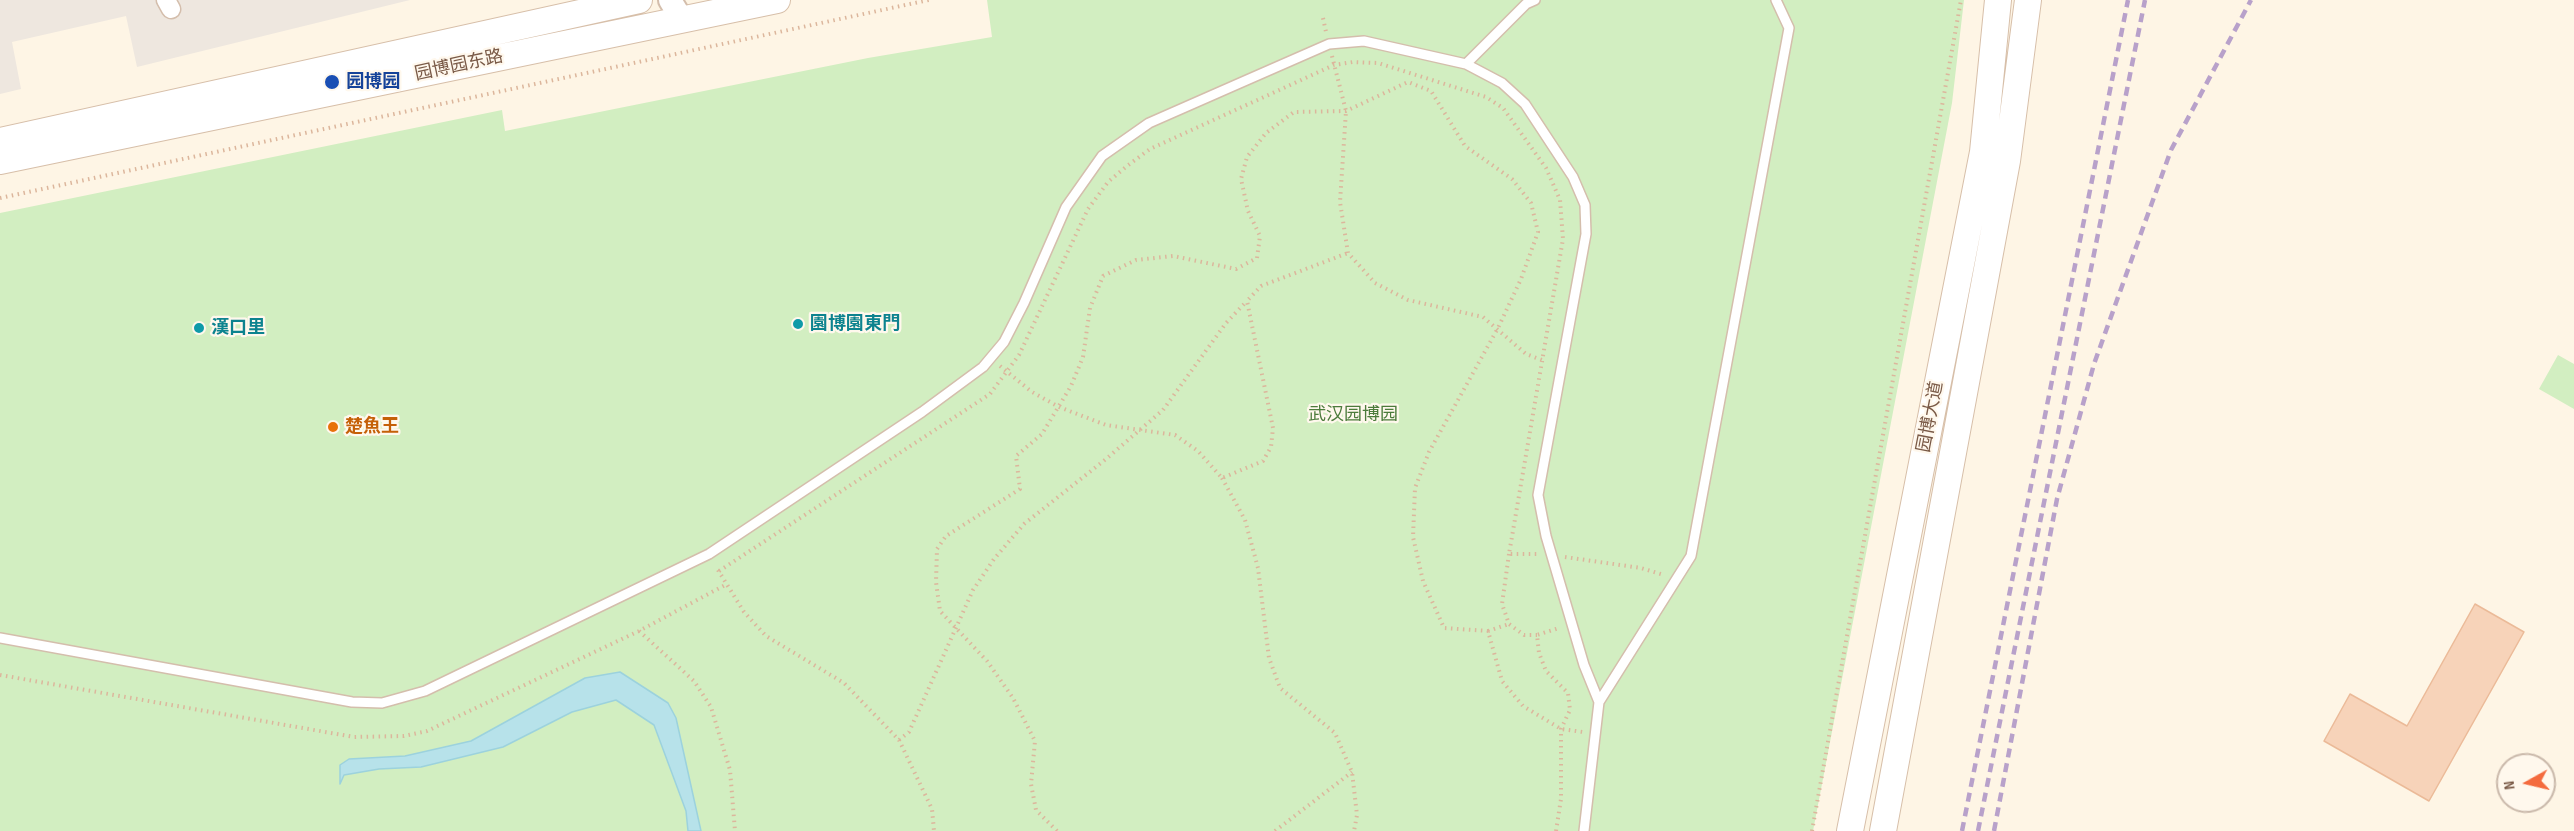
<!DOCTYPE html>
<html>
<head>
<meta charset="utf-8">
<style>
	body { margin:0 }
	#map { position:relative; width:2574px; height:831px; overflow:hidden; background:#fef5e5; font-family:"Sofia Sans Condensed",sans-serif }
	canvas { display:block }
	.north { position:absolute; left:2496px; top:753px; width:60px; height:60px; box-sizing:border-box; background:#fff8ed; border:2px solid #cab9ab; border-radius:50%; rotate:262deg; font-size:16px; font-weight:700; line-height:24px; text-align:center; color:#7a5a47 }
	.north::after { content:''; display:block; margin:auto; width:21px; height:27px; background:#f46b3e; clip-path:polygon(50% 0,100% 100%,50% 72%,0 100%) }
</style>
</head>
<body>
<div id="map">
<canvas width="2574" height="831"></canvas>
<div class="north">N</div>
</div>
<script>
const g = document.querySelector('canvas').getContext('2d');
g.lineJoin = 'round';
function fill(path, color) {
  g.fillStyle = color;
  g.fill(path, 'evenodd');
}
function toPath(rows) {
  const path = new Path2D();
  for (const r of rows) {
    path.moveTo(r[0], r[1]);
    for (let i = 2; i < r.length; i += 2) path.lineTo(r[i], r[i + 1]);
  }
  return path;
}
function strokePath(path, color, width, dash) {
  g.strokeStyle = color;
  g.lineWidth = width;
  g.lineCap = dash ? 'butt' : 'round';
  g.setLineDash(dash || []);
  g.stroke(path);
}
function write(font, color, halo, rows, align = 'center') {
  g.font = font + ' "Sofia Sans Condensed","Noto Sans SC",sans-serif';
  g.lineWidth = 4.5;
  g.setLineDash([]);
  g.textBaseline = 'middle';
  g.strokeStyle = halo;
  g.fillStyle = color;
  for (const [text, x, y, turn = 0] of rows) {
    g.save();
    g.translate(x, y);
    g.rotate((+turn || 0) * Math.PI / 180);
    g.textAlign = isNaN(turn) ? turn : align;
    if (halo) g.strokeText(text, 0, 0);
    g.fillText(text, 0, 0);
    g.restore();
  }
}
const industrial = toPath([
	[0,0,410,0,137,67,126,16,12,42,21,89,0,94]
]);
const green = toPath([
	[987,0,1964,0,1952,103,1813,831,0,831,0,213,502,110,505,131,868,58,992,37],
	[2558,355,2574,364,2574,409,2539,389]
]);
const water = toPath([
	[620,672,668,703,676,718,701,831,688,831,686,811,654,725,616,700,572,712,503,747,421,767,379,769,344,775,340,784,340,765,349,759,405,756,471,741,585,678,620,672]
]);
const building = toPath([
	[2475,604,2524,632,2429,801,2324,741,2350,694,2407,726,2475,604]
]);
const path = toPath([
	[1323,18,1326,32],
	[1332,56,1346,111,1340,202,1348,253,1375,283,1408,300,1483,317,1526,354,1542,360],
	[0,198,929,0],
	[1000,366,1032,392,1059,407,1106,425,1175,435,1198,451,1222,478,1263,461,1271,447,1273,428,1247,301,1261,286,1348,253],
	[1222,478,1245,520,1258,568,1269,658,1280,688,1335,733,1352,772,1357,815,1354,831],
	[1509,554,1502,604,1509,624,1524,635,1537,635],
	[1565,557,1641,568,1664,575],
	[718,570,744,612,766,636,844,683,899,740,932,809,934,831],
	[719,571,990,394,1019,355,1088,209,1108,182,1127,166,1150,149,1334,65,1353,62,1378,63,1486,97,1503,108,1546,168,1560,200,1563,239,1509,554,1539,554],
	[639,631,694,681,711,707,730,770,735,831],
	[1488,631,1509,624],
	[0,675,354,737,404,736,427,731,639,631,727,584],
	[899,740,909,732,973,590,994,559,1024,524,1106,459,1163,410,1226,323,1246,302],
	[1057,831,1036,810,1031,784,1035,741,1013,698,987,661,940,611,936,582,937,549,946,536,1020,489,1016,456,1042,434,1071,386,1083,357,1090,308,1103,276,1136,260,1173,256,1236,269,1257,258,1260,236,1248,211,1241,179,1247,157,1266,133,1294,112,1346,111,1408,82,1431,91,1465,146,1512,179,1531,203,1538,232,1521,279,1498,328,1429,452,1415,488,1413,537,1423,581,1444,628,1488,631,1502,681,1523,706,1561,729,1583,732],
	[1275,831,1352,772],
	[1556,831,1561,799,1561,729,1570,710,1568,693,1546,671,1539,653,1537,635,1559,628],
	[1812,831,1961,0]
]);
const service = toPath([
	[1466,64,1526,4,1535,0],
	[0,638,352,702,382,703,425,691,709,554,922,412,983,367,1004,342,1024,303,1066,207,1102,156,1149,123,1240,83,1329,44,1364,41,1466,64,1502,83,1525,104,1573,177,1585,205,1586,234,1538,495,1546,536,1584,665,1599,702,1584,831],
	[1599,702,1691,556,1789,28,1776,0]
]);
const minor = toPath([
	[166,0,171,9]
]);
const tertiary = toPath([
	[670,0,682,20]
]);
const secondary = toPath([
	[0,141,639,0],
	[0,161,777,0],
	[1850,831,1983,152,1998,0],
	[1883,831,2007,161,2028,0]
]);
const rail = toPath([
	[1962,831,2128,0],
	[1978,831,2145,0],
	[1994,831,2057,499,2094,364,2171,150,2251,0]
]);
const markers = [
	[332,82,8,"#1a4fb4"],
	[798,324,6,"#0f9aa8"],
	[199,328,6,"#0f9aa8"],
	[333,427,6,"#e8710a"]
];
const streetNames = [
	["园博园东路",459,66,-12],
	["园博大道",1931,417,-79]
];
const transitNames = [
	["园博园",346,82]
];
const cultureNames = [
	["園博園東門",810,324],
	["漢口里",211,328]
];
const parkNames = [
	["武汉园博园",1353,415]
];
const foodNames = [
	["楚魚王",345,427]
];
fill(industrial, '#eee7df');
fill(green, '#d2eec1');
fill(water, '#b7e2ea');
strokePath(water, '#9cd2dd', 1.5);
fill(building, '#f7d3b9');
strokePath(building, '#ebba98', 1.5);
strokePath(service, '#d4beac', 12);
strokePath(minor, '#d4beac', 21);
strokePath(tertiary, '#d4beac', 26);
strokePath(secondary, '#d7bfa9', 28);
strokePath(path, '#dcb69c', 4, [1.5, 4.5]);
strokePath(service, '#fff', 9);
strokePath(minor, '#fff', 18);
strokePath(tertiary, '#fff', 22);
strokePath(secondary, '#fff', 26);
strokePath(rail, '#b8a1ca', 4.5, [9, 6]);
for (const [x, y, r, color] of markers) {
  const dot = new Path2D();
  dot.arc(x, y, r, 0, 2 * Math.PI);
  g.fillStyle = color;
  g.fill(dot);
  strokePath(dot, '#fff8ed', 2);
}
write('18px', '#7a5a47', '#fff8ed', streetNames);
write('bold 18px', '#164399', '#fff8ed', transitNames, 'left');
write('bold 18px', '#0d838f', '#fff8ed', cultureNames, 'left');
write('18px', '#4c7b3b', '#fff8ed', parkNames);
write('bold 18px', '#c56008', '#fff8ed', foodNames, 'left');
</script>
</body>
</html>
